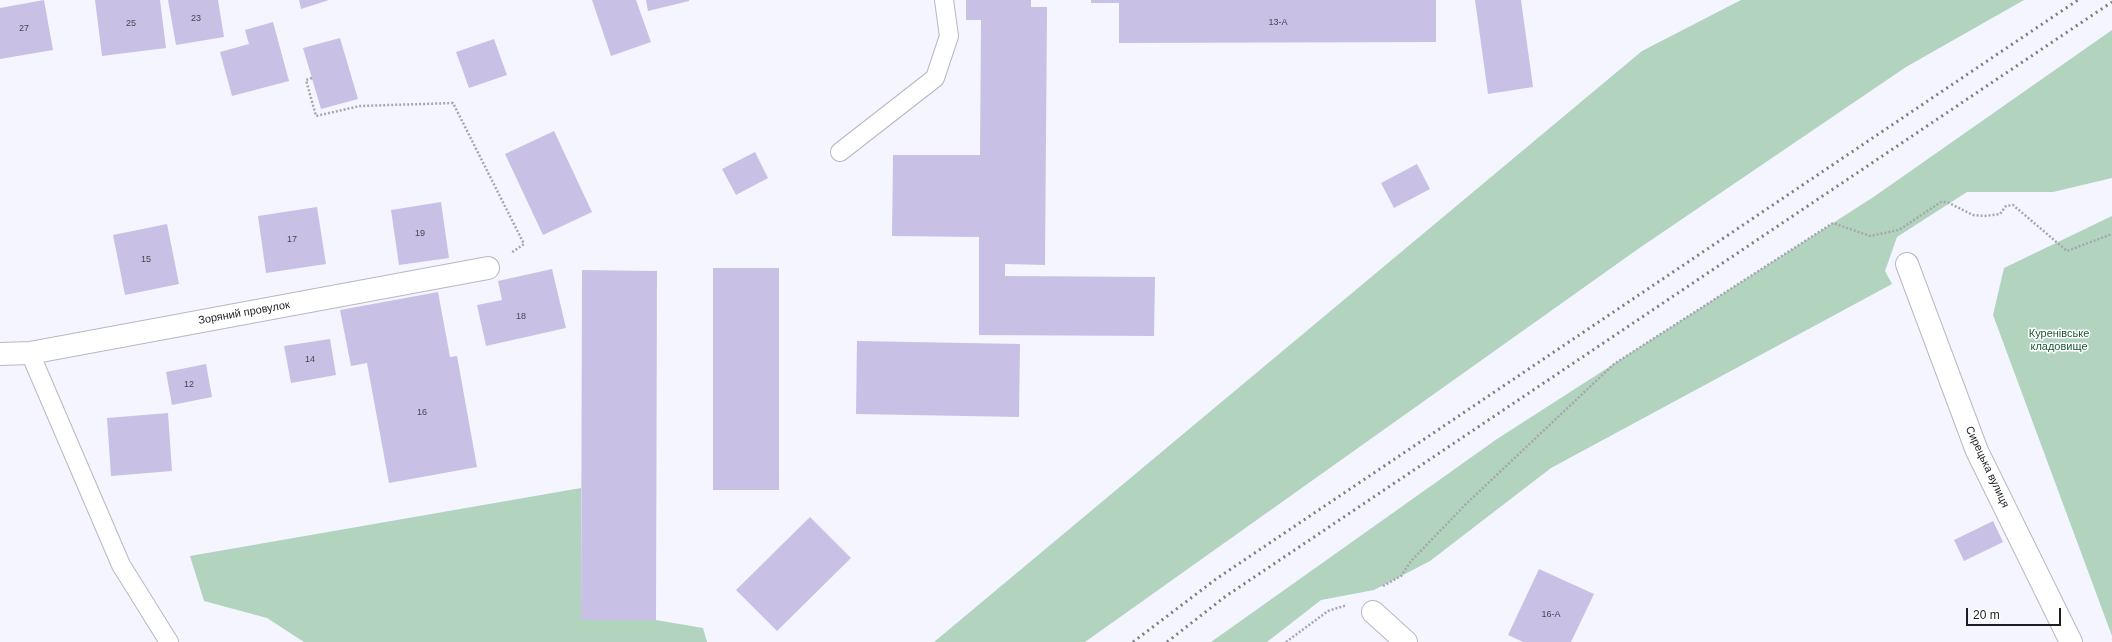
<!DOCTYPE html>
<html>
<head>
<meta charset="utf-8">
<style>
	body { margin:0 }
	#map { position:relative; width:2112px; height:642px; overflow:hidden; background:#f4f5ff; font-family:Arial,sans-serif }
	canvas { display:block }
	.scale { position:absolute; left:1966px; top:608px; width:95px; height:18px; box-sizing:border-box; border:2px solid #1d1d21; border-top:0; padding-left:5px; font-size:12px; line-height:14px; white-space:nowrap; color:#1d1d21; -webkit-text-stroke:3px #fff; paint-order:stroke }
</style>
</head>
<body>
<div id="map">
<canvas width="2112" height="642"></canvas>
<div class="scale">20 m</div>
</div>
<script>
const g = document.querySelector('canvas').getContext('2d');
g.lineJoin = 'round';
function fill(path, color) {
  g.fillStyle = color;
  g.fill(path, 'evenodd');
}
function toPath(rows) {
  const path = new Path2D();
  for (const r of rows) {
    path.moveTo(r[0], r[1]);
    for (let i = 2; i < r.length; i += 2) path.lineTo(r[i], r[i + 1]);
  }
  return path;
}
function strokePath(path, color, width, dash) {
  g.strokeStyle = color;
  g.lineWidth = width;
  g.lineCap = dash ? 'butt' : 'round';
  g.setLineDash(dash || []);
  g.stroke(path);
}
function write(font, color, halo, rows, align = 'center') {
  g.font = font + ' Arial,sans-serif';
  g.lineWidth = 3;
  g.setLineDash([]);
  g.textBaseline = 'middle';
  g.strokeStyle = halo;
  g.fillStyle = color;
  for (const [text, x, y, turn = 0] of rows) {
    g.save();
    g.translate(x, y);
    g.rotate((+turn || 0) * Math.PI / 180);
    g.textAlign = isNaN(turn) ? turn : align;
    if (halo) g.strokeText(text, 0, 0);
    g.fillText(text, 0, 0);
    g.restore();
  }
}
const green = toPath([
	[1741,0,2024,0,1906,67,1638,249,1085,642,934,642,1642,51],
	[2112,30,2112,178,2053,192,1967,192,1897,237,1885,271,1892,284,1551,468,1430,561,1374,590,1321,600,1267,642,1211,642,1497,439,1875,196],
	[2112,216,2112,636,1993,315,2004,268],
	[581,488,581,620,656,620,703,628,707,642,304,642,267,618,204,601,190,556]
]);
const building = toPath([
	[44,0,53,50,0,59,0,8],
	[95,0,160,0,166,48,102,56],
	[168,0,218,0,224,37,176,45],
	[299,0,329,0,301,9],
	[592,0,636,0,651,42,611,56],
	[646,0,689,0,689,1,648,11],
	[966,0,1031,0,1031,7,1047,7,1045,265,1005,264,1005,276,1155,277,1154,336,979,335,979,237,892,236,893,155,980,155,981,20,966,20],
	[1091,0,1436,0,1436,42,1119,43,1119,3,1091,3],
	[1475,0,1521,0,1533,87,1488,94],
	[273,22,289,81,232,96,220,52,249,44,245,30],
	[340,38,358,99,321,109,303,48],
	[494,39,507,75,469,88,456,52],
	[554,131,592,212,543,235,505,154],
	[755,152,768,178,736,195,722,169],
	[1417,164,1430,189,1394,208,1381,183],
	[441,202,449,258,399,265,391,210],
	[317,207,326,264,266,273,258,216],
	[167,224,179,284,125,295,113,235],
	[713,268,779,268,779,490,713,490],
	[552,269,566,328,486,346,477,305,502,300,498,281],
	[582,270,657,271,656,620,581,620],
	[438,292,450,357,457,356,477,467,389,483,367,363,351,366,340,310],
	[330,339,336,375,291,383,284,346],
	[857,341,1020,344,1019,417,856,414],
	[206,364,212,397,172,405,166,372],
	[168,413,172,471,111,476,107,418],
	[810,517,851,558,777,631,736,590],
	[1993,521,2003,542,1964,561,1954,540],
	[1539,569,1594,594,1571,642,1523,642,1508,635]
]);
const path = toPath([
	[312,78,306,80,316,116,360,106,453,103,524,244,511,253],
	[1383,586,1401,576,1411,561,1467,503,1614,364,1833,223,1870,236,1899,230,1941,202,1947,202,1973,215,1984,216,2000,214,2006,206,2013,205,2067,251,2112,234],
	[1286,642,1328,611,1347,605]
]);
const lane = toPath([
	[840,152,935,78,949,36,944,0],
	[30,353,121,565,169,642]
]);
const street = toPath([
	[1907,264,1977,451,2071,642],
	[0,354,30,353,488,268],
	[1373,612,1406,642]
]);
const rail = toPath([
	[1133,642,1216,579,2078,0],
	[1167,642,1226,596,2112,2]
]);
const numberNames = [
	["23",196,19],
	["13-А",1278,23],
	["25",131,24],
	["27",24,29],
	["19",420,234],
	["17",292,240],
	["15",146,260],
	["18",521,317],
	["14",310,360],
	["12",189,385],
	["16",422,413],
	["16-А",1551,615]
];
const streetNames = [
	["Зоряний провулок",244,313,-10],
	["Сирецька вулиця",1987,467,65]
];
const parkNames = [
	["Куренівське",2059,334],
	["кладовище",2059,347]
];
fill(green, '#b2d3be');
fill(building, '#c8c1e5');
strokePath(lane, '#b7b8c1', 20);
strokePath(street, '#b7b8c1', 24);
strokePath(path, '#a6a7ae', 2.5, [2, 2]);
strokePath(lane, '#fff', 18);
strokePath(street, '#fff', 22);
strokePath(rail, '#7d7d84', 3, [2, 4]);
write('9px', '#484652', null, numberNames);
write('11px', '#1d1d21', '#fff', streetNames);
write('11px', '#1b5738', '#fff', parkNames);
</script>
</body>
</html>
